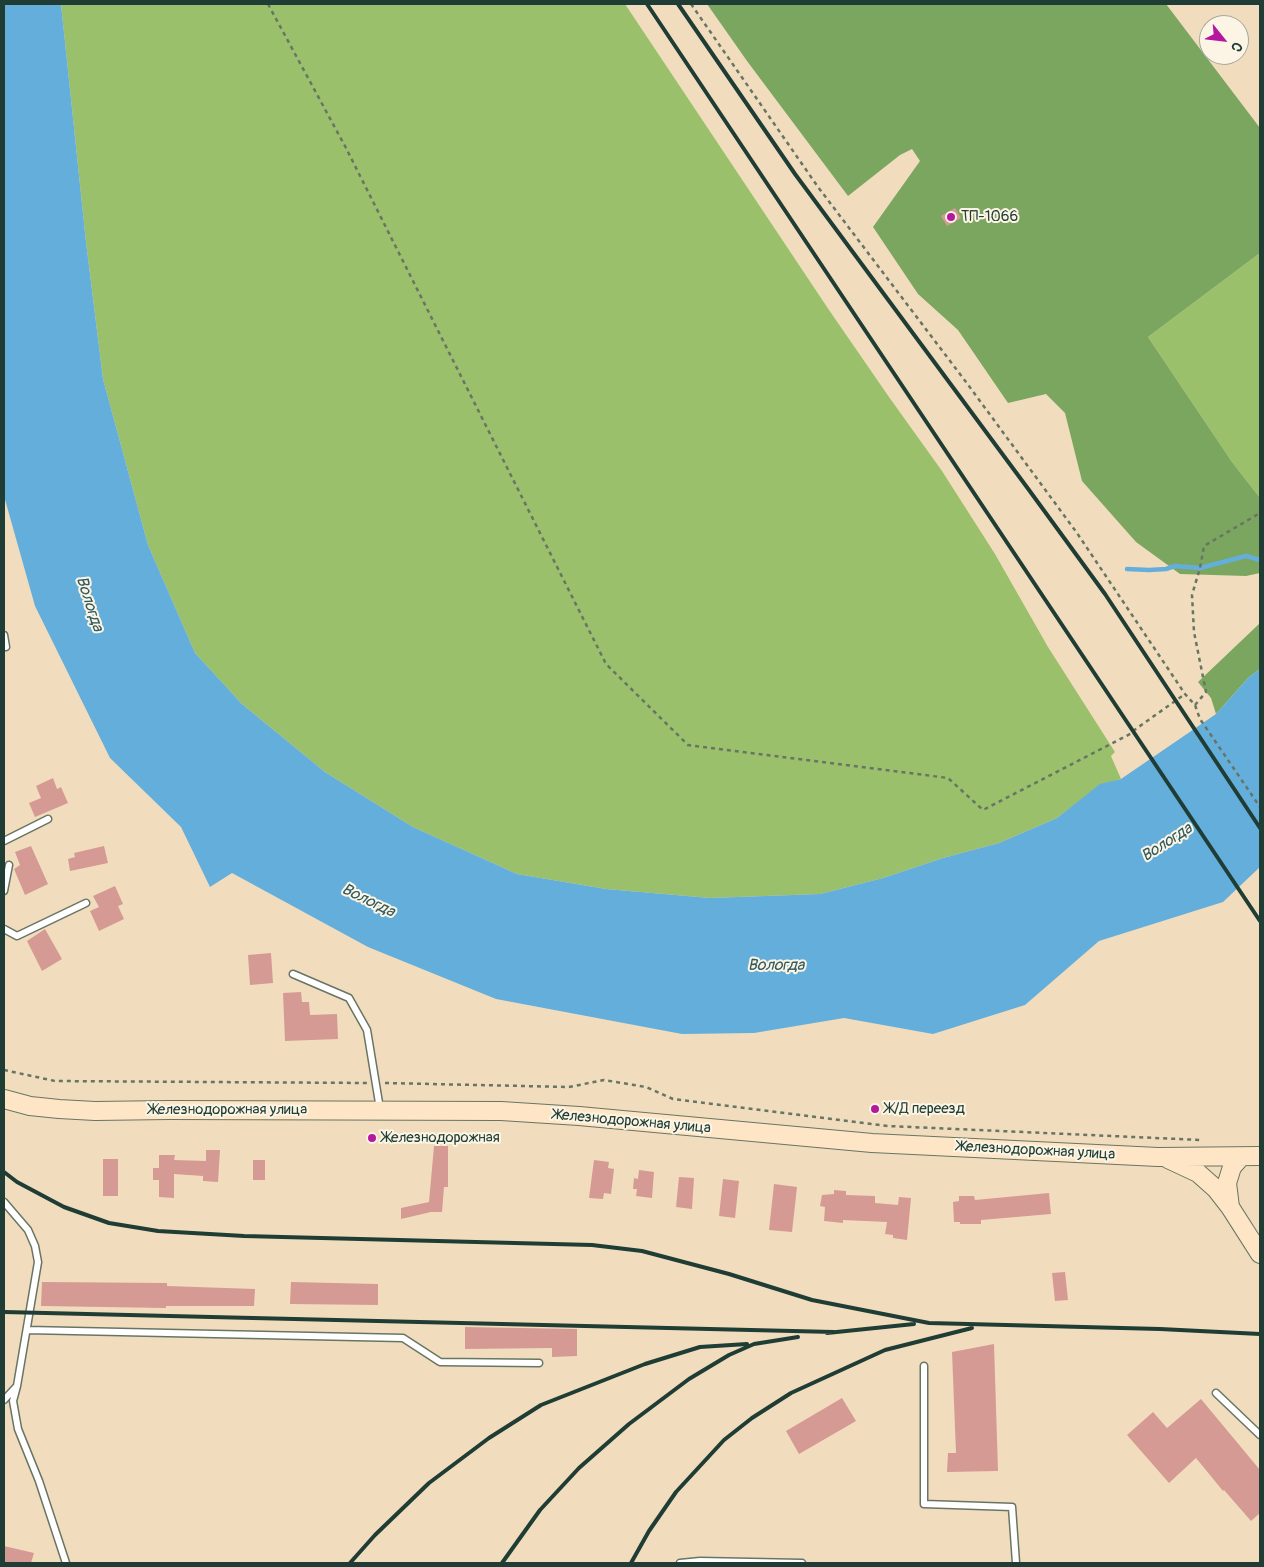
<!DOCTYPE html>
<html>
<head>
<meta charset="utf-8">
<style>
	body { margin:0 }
	#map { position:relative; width:1264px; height:1567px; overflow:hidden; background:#f1ddbd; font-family:Pangolin,sans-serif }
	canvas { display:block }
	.frame { position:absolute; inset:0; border:5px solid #1f3d34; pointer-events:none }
	.north { position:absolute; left:1199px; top:15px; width:50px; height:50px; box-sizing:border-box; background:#fcf5e5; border:1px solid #a4ab9e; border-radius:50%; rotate:119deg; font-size:14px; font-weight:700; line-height:20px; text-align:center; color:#1f3d34 }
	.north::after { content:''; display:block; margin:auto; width:18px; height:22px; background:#b5179e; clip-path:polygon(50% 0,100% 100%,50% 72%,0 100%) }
</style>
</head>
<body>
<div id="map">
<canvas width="1264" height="1567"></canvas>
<div class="frame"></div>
<div class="north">С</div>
</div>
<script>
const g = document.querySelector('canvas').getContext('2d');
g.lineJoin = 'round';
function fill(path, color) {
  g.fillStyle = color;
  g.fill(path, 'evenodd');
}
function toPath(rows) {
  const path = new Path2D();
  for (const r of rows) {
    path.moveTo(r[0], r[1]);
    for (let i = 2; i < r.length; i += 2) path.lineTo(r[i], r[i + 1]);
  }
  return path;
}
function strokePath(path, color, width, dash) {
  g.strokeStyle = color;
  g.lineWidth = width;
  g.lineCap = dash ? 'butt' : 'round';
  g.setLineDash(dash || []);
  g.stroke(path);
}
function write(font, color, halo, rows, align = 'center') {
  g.font = font + ' Pangolin,sans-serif';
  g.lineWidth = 4;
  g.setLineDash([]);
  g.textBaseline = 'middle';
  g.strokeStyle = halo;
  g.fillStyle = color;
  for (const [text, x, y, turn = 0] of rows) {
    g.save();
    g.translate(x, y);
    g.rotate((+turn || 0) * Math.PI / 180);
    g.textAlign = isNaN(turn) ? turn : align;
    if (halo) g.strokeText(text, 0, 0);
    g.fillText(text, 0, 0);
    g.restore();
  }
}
const green = toPath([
	[61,4,625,4,829,310,889,397,942,471,995,554,1048,647,1115,752,1111,756,1121,779,1100,785,1057,818,999,843,943,858,883,878,820,894,710,898,606,889,517,874,413,827,325,772,242,704,195,653,148,545,103,379,86,242],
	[1260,253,1260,498,1232,462,1148,337]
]);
const forest = toPath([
	[707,4,1166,4,1260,128,1260,253,1148,337,1232,462,1260,498,1260,573,1246,576,1180,574,1136,542,1082,481,1065,413,1046,394,1008,403,958,330,918,294,873,227,920,161,912,149,900,155,848,196,747,61],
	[1260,623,1260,669,1248,678,1216,714,1211,698,1198,682]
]);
const water = toPath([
	[4,4,61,4,86,242,103,379,148,545,195,653,242,704,325,772,413,827,517,874,606,889,710,898,820,894,883,878,943,858,999,843,1057,818,1100,784,1121,779,1216,714,1248,678,1260,669,1260,867,1223,902,1099,941,1025,1005,933,1034,844,1018,754,1033,682,1034,496,999,368,947,232,873,210,887,181,827,110,758,35,606,4,496]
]);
const stream = toPath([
	[1127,569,1149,570,1166,569,1175,566,1200,568,1246,556,1260,560]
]);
const building = toPath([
	[955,208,961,218,947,226,941,216],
	[53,778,57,789,61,787,68,803,35,817,29,803,41,798,36,786],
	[31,846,48,884,25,895,14,869,20,865,15,852],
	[104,846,108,863,70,871,68,859,75,857,74,853],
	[115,886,123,904,118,906,124,919,99,931,90,911,99,907,93,896],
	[45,929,62,959,42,971,27,941],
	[271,953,273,983,250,985,248,955],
	[301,992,302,1002,309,1002,310,1015,337,1014,338,1039,285,1041,283,993],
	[434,1146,448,1146,448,1187,444,1187,442,1212,431,1212,401,1219,401,1208,429,1202],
	[206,1150,220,1150,218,1182,203,1181,203,1176,174,1174,174,1198,159,1197,159,1180,153,1180,153,1168,159,1168,159,1155,175,1155,174,1160,206,1161],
	[103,1159,118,1159,118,1196,103,1196],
	[253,1160,265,1160,265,1180,253,1180],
	[594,1160,609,1162,608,1168,614,1169,611,1194,604,1193,603,1199,589,1198],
	[639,1170,654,1172,652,1198,636,1196,637,1189,633,1189,634,1178,638,1179],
	[679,1177,694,1178,692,1209,676,1207],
	[723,1179,739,1181,735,1218,719,1216],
	[774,1184,797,1187,792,1232,769,1230],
	[834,1190,846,1191,846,1195,875,1196,875,1203,898,1205,899,1197,911,1198,907,1240,893,1238,893,1235,885,1234,887,1222,843,1220,843,1223,824,1221,825,1207,820,1206,822,1195,834,1194],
	[1049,1193,1051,1214,981,1220,981,1224,960,1224,960,1222,954,1222,953,1202,959,1201,959,1196,974,1196,975,1200],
	[1065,1272,1068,1300,1055,1301,1052,1273],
	[42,1282,167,1283,167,1286,255,1289,254,1306,166,1306,166,1308,41,1306],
	[291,1282,378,1284,378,1305,290,1304],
	[465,1327,577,1329,577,1356,552,1357,552,1348,465,1349],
	[994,1344,998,1471,947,1472,948,1453,956,1453,952,1352],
	[842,1398,856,1421,799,1454,786,1431],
	[1201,1399,1260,1470,1260,1513,1251,1521,1224,1490,1223,1491,1196,1458,1169,1483,1127,1435,1153,1412,1167,1428],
	[4,1546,34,1553,31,1563,4,1563]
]);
const path = toPath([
	[268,4,346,148,606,664,688,745,948,778,983,810,1134,732],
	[691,4,818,187,966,382,1077,533,1185,694,1195,705,1200,719,1260,807],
	[1195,705,1206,692,1194,632,1192,595,1200,568,1204,546,1260,513],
	[1133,731,1185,694],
	[4,1070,55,1081,367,1083],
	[385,1083,569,1087,604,1080,646,1087,673,1099,888,1126,1201,1140]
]);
const lane = toPath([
	[4,635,6,647],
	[4,841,48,819],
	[4,891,9,865],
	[4,929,17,936,86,903],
	[293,974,349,998,367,1030,380,1109],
	[4,1202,28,1230,35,1246,38,1262,17,1386,13,1401,18,1429,39,1481,66,1563],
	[27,1330,403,1338,440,1362,539,1363],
	[924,1366,924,1504,1012,1507,1016,1563],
	[1216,1393,1260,1435],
	[4,1400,16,1387],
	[680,1563,700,1561,802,1563]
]);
const secondary = toPath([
	[4,1099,30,1106,59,1109,95,1111,169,1110,501,1111,579,1116,872,1143,1158,1157,1260,1156],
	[1168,1159,1198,1173,1216,1189,1230,1207,1260,1254],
	[1230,1207,1227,1183,1232,1167,1241,1157]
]);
const rail = toPath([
	[647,4,1260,921],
	[678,4,795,174,1029,490,1105,594,1260,828],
	[4,1172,17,1182,64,1207,109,1223,158,1231,244,1236,592,1245,642,1251,729,1274,812,1300,929,1323,1160,1329,1260,1334],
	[4,1312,834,1332],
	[827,1333,914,1324],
	[350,1563,375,1535,429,1483,489,1438,541,1405,645,1364,700,1347,747,1344],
	[502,1563,540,1510,579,1468,629,1424,689,1379,729,1355,754,1344,798,1337],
	[631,1563,649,1531,676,1492,724,1440,752,1418,791,1393,885,1350,972,1328]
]);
const markers = [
	[951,217,5,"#b5179e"],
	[875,1109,5,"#b5179e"],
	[372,1138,5,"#b5179e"]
];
const poiNames = [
	["ТП-1066",961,217],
	["Ж/Д переезд",885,1109],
	["Железнодорожная",382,1138]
];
const streetNames = [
	["Железнодорожная улица",228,1110],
	["Железнодорожная улица",632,1122,5],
	["Железнодорожная улица",1036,1151,3]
];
const waterNames = [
	["Вологда",89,604,72],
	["Вологда",1167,843,-33],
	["Вологда",368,901,26],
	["Вологда",776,966]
];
fill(green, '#9ac06c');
fill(forest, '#7ba660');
fill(water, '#64aedc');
strokePath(stream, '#64aedc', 4.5);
fill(building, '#d59a93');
strokePath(lane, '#687564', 9);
strokePath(secondary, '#687564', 20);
strokePath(path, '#687564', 2.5, [4, 4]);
strokePath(lane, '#fff', 6);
strokePath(secondary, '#fee5c5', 18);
strokePath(rail, '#1f3d34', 4);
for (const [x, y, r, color] of markers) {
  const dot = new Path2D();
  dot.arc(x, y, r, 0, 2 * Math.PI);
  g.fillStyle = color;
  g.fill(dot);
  strokePath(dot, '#fcf5e5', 2);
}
write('15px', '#1f3d34', '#fcf5e5', poiNames, 'left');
write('15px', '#1f3d34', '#fcf5e5', streetNames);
write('italic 16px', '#30595e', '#fcf5e5', waterNames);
</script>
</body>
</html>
